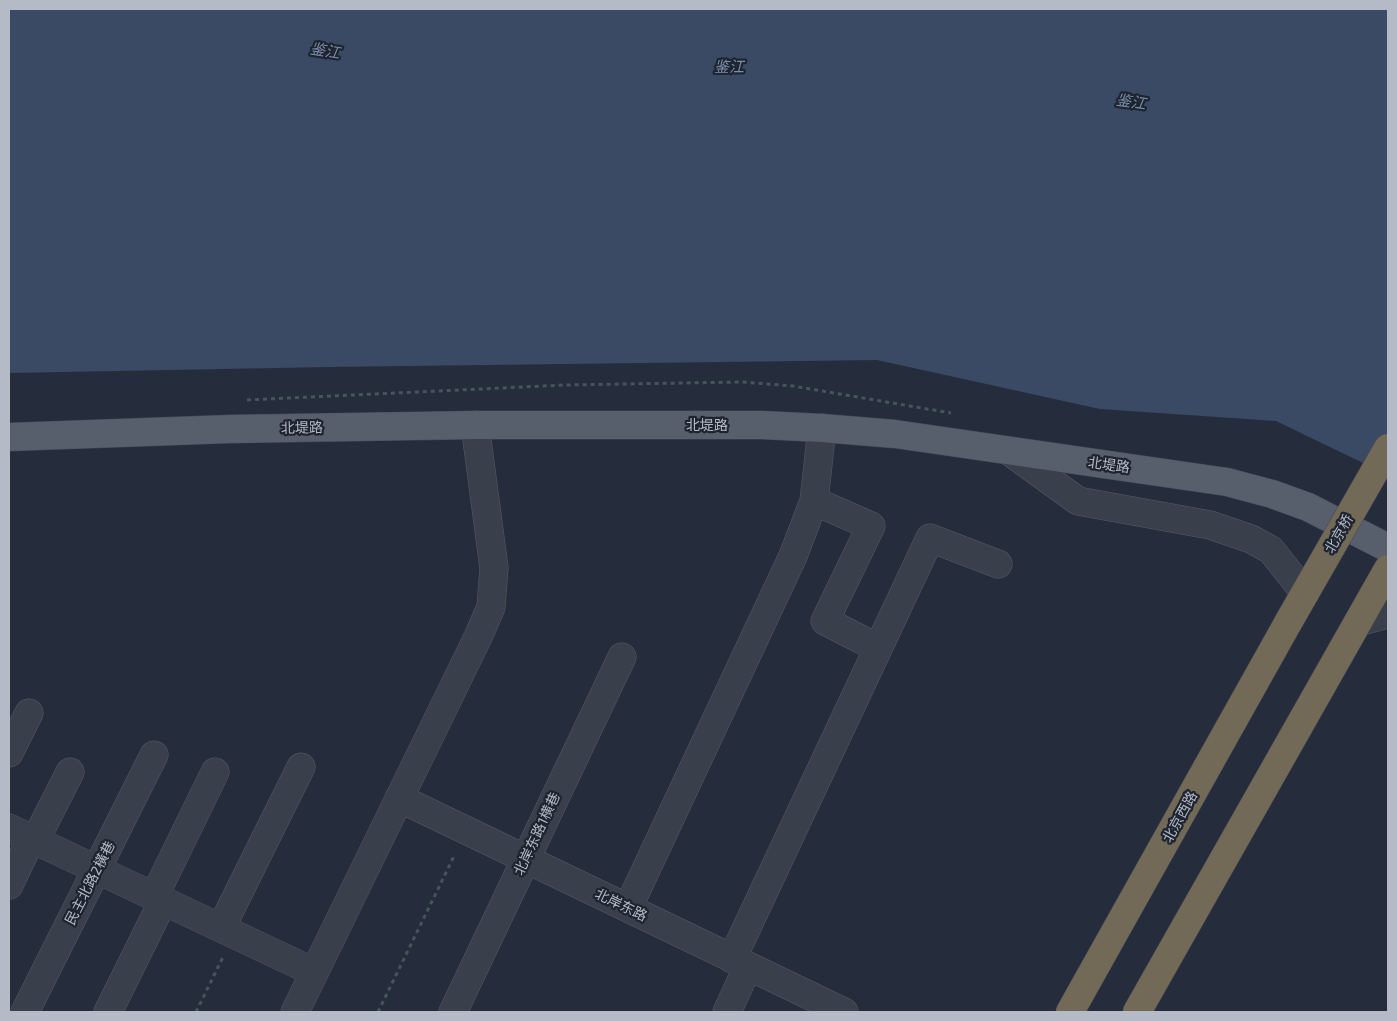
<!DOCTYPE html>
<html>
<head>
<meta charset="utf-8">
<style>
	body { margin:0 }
	#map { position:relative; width:1397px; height:1021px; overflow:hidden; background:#252d3c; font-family:"Exo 2",sans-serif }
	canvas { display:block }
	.frame { position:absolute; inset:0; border:10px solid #b4bbc7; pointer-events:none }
</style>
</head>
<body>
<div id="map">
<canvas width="1397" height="1021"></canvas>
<div class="frame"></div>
</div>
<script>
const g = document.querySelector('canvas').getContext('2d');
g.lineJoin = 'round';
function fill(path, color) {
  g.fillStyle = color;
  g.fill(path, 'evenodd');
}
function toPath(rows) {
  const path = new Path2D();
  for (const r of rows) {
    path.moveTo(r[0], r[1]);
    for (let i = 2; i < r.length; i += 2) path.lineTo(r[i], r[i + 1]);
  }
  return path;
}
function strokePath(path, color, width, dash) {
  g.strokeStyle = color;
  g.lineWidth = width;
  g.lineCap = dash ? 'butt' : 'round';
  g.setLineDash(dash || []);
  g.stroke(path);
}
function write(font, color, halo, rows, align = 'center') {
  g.font = font + ' "Exo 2","Noto Sans SC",sans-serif';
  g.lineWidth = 4.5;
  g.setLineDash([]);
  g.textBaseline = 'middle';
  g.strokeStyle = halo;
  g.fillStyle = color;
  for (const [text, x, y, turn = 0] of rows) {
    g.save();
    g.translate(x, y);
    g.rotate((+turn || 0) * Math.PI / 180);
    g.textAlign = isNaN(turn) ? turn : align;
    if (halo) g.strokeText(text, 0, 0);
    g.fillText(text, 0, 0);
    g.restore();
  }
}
const water = toPath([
	[9,9,1388,9,1388,475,1276,421,1100,409,877,360,327,367,9,373]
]);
const path = toPath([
	[247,400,565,385,742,382,793,386,951,413],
	[196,1012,223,957],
	[378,1012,455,854]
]);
const minor = toPath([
	[822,428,814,501,871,526,825,621,878,648],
	[1009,451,1078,501,1210,525,1251,539,1271,550,1305,593],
	[1358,622,1388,614],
	[9,753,29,713],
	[399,798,844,1012],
	[9,828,314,972],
	[35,841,70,772],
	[9,885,31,839],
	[154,897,215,772],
	[628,908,793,556,814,501],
	[221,928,301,767],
	[732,959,930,538,998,564],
	[25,1012,154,755],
	[108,1012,163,901],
	[295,1012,478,637,491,607,494,568,475,425],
	[453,1012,622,657],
	[727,1012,748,966]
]);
const major = toPath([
	[9,437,230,429,475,425,762,425,822,428,895,434,1227,482,1272,494,1308,507,1388,548]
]);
const highway = toPath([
	[1070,1012,1289,621],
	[1137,1012,1388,569]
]);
const highwayBridge = toPath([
	[1289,621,1388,448]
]);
const streetNames = [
	["北堤路",707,425],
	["北堤路",302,428,-1],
	["北堤路",1109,465,8],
	["北京桥",1339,534,-60],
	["北京西路",1180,817,-61],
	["北岸东路1横巷",537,834,-65],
	["民主北路2橫巷",90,883,-63],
	["北岸东路",621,905,26]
];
const waterNames = [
	["鉴江",325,51,9],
	["鉴江",729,67],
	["鉴江",1131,102,8]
];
fill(water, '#3b4a64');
strokePath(minor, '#545b67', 29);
strokePath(major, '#424955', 29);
strokePath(highway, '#414854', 29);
strokePath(path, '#45565a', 3, [4, 4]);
strokePath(minor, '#39404c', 28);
strokePath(major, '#575e6c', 28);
strokePath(highway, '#726956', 28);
strokePath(highwayBridge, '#414854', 29, []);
strokePath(highwayBridge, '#726956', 28);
write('14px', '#b4bbc7', '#1e2531', streetNames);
write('italic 15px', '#7d8fad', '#1e2531', waterNames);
</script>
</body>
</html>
